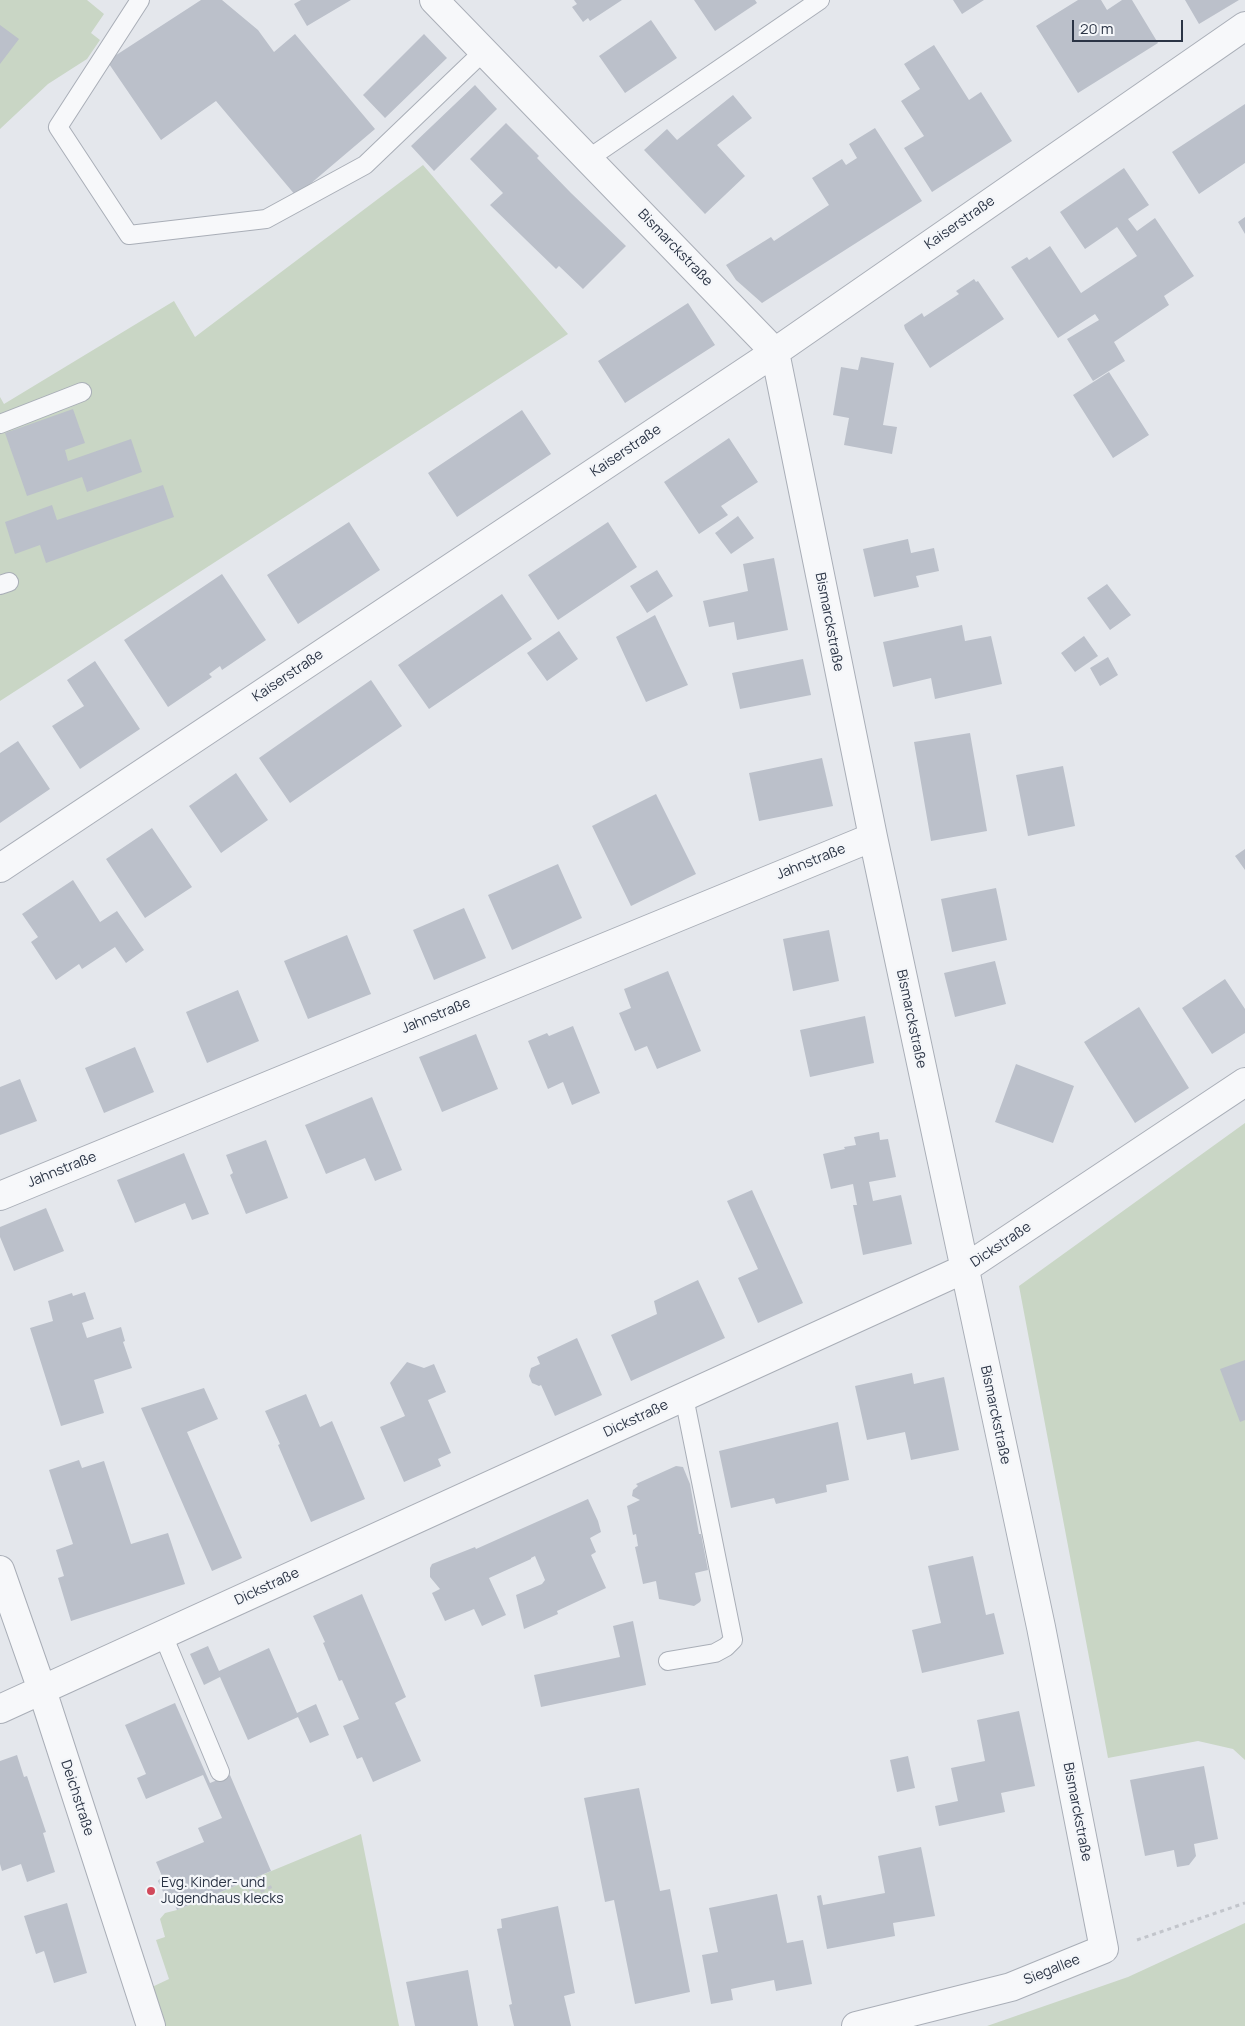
<!DOCTYPE html>
<html>
<head>
<meta charset="utf-8">
<style>
	body { margin:0 }
	#map { position:relative; width:1245px; height:2026px; overflow:hidden; background:#e4e7ec; font-family:Manrope,sans-serif }
	canvas { display:block }
	.scale { position:absolute; left:1072px; top:20px; width:111px; height:22px; box-sizing:border-box; border:2px solid #2b3445; border-top:0; padding-left:6px; font-size:15px; line-height:18px; white-space:nowrap; color:#2b3445; -webkit-text-stroke:4px #f4f6f9; paint-order:stroke }
</style>
</head>
<body>
<div id="map">
<canvas width="1245" height="2026"></canvas>
<div class="scale">20 m</div>
</div>
<script>
const g = document.querySelector('canvas').getContext('2d');
g.lineJoin = 'round';
function fill(path, color) {
  g.fillStyle = color;
  g.fill(path, 'evenodd');
}
function toPath(rows) {
  const path = new Path2D();
  for (const r of rows) {
    path.moveTo(r[0], r[1]);
    for (let i = 2; i < r.length; i += 2) path.lineTo(r[i], r[i + 1]);
  }
  return path;
}
function strokePath(path, color, width, dash) {
  g.strokeStyle = color;
  g.lineWidth = width;
  g.lineCap = dash ? 'butt' : 'round';
  g.setLineDash(dash || []);
  g.stroke(path);
}
function write(font, color, halo, rows, align = 'center') {
  g.font = font + ' Manrope,sans-serif';
  g.lineWidth = 4.5;
  g.setLineDash([]);
  g.textBaseline = 'middle';
  g.strokeStyle = halo;
  g.fillStyle = color;
  for (const [text, x, y, turn = 0] of rows) {
    g.save();
    g.translate(x, y);
    g.rotate((+turn || 0) * Math.PI / 180);
    g.textAlign = isNaN(turn) ? turn : align;
    if (halo) g.strokeText(text, 0, 0);
    g.fillText(text, 0, 0);
    g.restore();
  }
}
const green = toPath([
	[0,0,87,0,104,14,91,33,100,40,87,59,48,84,0,129],
	[423,165,568,334,0,701,0,397,4,404,174,301,195,337],
	[1245,1123,1245,1760,1233,1749,1198,1741,1108,1758,1019,1286],
	[361,1834,399,2026,165,2026,152,1987,169,1979,156,1940,165,1937,160,1919,165,1913,177,1910],
	[1245,1923,1245,2026,987,2026,1128,1977]
]);
const building = toPath([
	[201,0,222,0,258,30,274,52,295,34,375,129,296,196,216,101,161,140,107,61],
	[301,0,351,0,307,26,294,4],
	[574,0,622,0,590,21,588,18,583,22,572,7,577,4],
	[694,0,755,0,757,3,715,31],
	[953,0,984,0,962,14],
	[1078,0,1101,0,1107,10,1122,0,1132,0,1158,43,1078,93,1036,26],
	[1185,0,1239,0,1199,24],
	[651,20,677,58,625,93,599,56],
	[0,25,19,39,0,64],
	[424,34,447,58,385,118,363,95],
	[934,45,969,100,981,92,1012,141,932,192,904,148,924,136,901,101,920,89,904,64],
	[475,85,497,109,434,171,411,146],
	[733,95,752,118,717,145,745,176,705,214,644,150,667,129,677,140],
	[1245,104,1245,163,1199,194,1172,152],
	[506,123,539,156,537,158,571,193,626,246,583,289,559,266,556,269,490,205,503,193,470,159],
	[875,128,922,201,762,303,736,280,726,265,771,237,774,241,829,205,812,178,842,159,846,165,857,158,849,144],
	[1124,168,1149,205,1128,219,1137,231,1155,218,1194,276,1164,296,1169,305,1114,342,1125,361,1093,381,1067,339,1099,320,1095,314,1058,338,1011,267,1027,257,1029,260,1050,246,1081,293,1137,256,1117,227,1085,249,1060,212],
	[1245,217,1245,234,1238,222],
	[974,279,976,282,978,281,1004,319,930,368,905,329,904,325,922,313,924,317,959,294,956,291],
	[688,303,715,345,625,403,598,361],
	[861,357,894,363,883,425,897,427,892,454,844,445,849,418,833,415,841,367,858,370],
	[1109,372,1149,435,1113,458,1073,395],
	[73,409,85,443,65,450,68,461,131,439,142,472,87,492,82,477,27,496,5,433],
	[522,410,551,454,457,517,428,473],
	[729,438,758,482,721,506,728,515,699,534,664,482],
	[163,485,174,517,46,563,40,545,15,554,5,522,52,505,57,520],
	[738,516,754,538,731,554,715,533],
	[349,522,380,570,298,624,267,575],
	[608,522,637,567,558,620,528,575],
	[908,539,911,553,934,548,939,571,916,576,919,587,874,597,863,549],
	[774,558,788,630,737,640,734,622,709,627,703,601,748,591,743,564],
	[657,570,673,596,647,613,630,586],
	[222,574,266,640,222,670,220,666,209,674,212,677,168,707,124,640],
	[1107,584,1131,615,1110,630,1087,598],
	[502,594,532,639,429,709,398,665],
	[655,615,688,685,646,702,616,637],
	[962,625,965,641,991,636,1002,684,935,699,931,678,893,687,883,642],
	[559,631,578,659,547,681,527,653],
	[1084,636,1098,656,1075,672,1061,653],
	[1108,657,1118,675,1100,686,1090,668],
	[803,659,811,695,740,709,732,673],
	[95,661,140,729,80,769,52,726,84,706,67,680],
	[371,680,402,726,290,803,259,758],
	[970,733,987,831,931,841,914,742],
	[18,741,50,789,0,823,0,753],
	[822,758,833,806,759,821,749,773],
	[1063,766,1075,826,1028,836,1016,775],
	[236,773,268,820,221,853,189,806],
	[656,794,696,874,631,906,592,826],
	[152,828,192,887,145,918,106,859],
	[1245,849,1245,870,1235,856],
	[558,864,582,918,512,950,488,895],
	[73,880,100,922,117,911,144,950,126,963,115,947,82,969,79,964,56,980,31,942,38,937,22,914],
	[996,888,1007,940,952,952,941,899],
	[464,908,486,958,434,980,413,930],
	[829,930,839,981,793,991,783,939],
	[347,935,371,994,308,1019,284,961],
	[995,961,1006,1004,955,1017,944,973],
	[668,971,701,1051,657,1069,647,1046,635,1051,619,1013,631,1008,624,989],
	[1225,979,1245,1009,1245,1033,1212,1054,1182,1008],
	[238,990,259,1041,207,1063,186,1012],
	[1139,1007,1189,1088,1135,1123,1084,1042],
	[865,1016,874,1063,810,1077,800,1030],
	[573,1026,600,1093,572,1105,563,1082,548,1089,528,1041,547,1033,549,1036],
	[476,1034,498,1089,442,1112,419,1057],
	[135,1047,154,1092,104,1113,85,1068],
	[1016,1064,1074,1086,1053,1143,995,1122],
	[20,1079,37,1121,0,1135,0,1087],
	[372,1097,402,1170,375,1181,365,1158,326,1174,305,1125],
	[879,1132,880,1140,888,1139,896,1177,869,1182,873,1201,901,1195,912,1244,863,1255,853,1205,857,1205,853,1184,831,1189,823,1154,845,1149,844,1147,856,1145,854,1137],
	[266,1140,288,1198,246,1214,230,1175,233,1173,226,1155],
	[184,1153,209,1214,192,1220,185,1203,135,1223,117,1180],
	[752,1190,803,1303,758,1323,738,1278,758,1269,727,1201],
	[46,1208,64,1251,14,1271,0,1237,0,1227],
	[698,1280,725,1338,631,1381,611,1335,657,1314,654,1301],
	[85,1292,94,1319,82,1323,87,1338,121,1327,125,1341,123,1342,132,1368,94,1380,104,1413,61,1426,30,1328,53,1321,48,1301,72,1293,73,1296],
	[577,1338,602,1395,555,1416,541,1385,539,1386,532,1383,529,1376,531,1368,540,1364,537,1357],
	[1245,1360,1245,1420,1240,1422,1220,1369],
	[407,1362,424,1368,434,1364,446,1392,428,1400,451,1453,438,1459,441,1466,404,1482,380,1427,405,1416,390,1383],
	[912,1373,914,1384,944,1377,959,1450,911,1460,905,1432,867,1440,855,1386],
	[204,1388,218,1419,187,1432,242,1558,212,1571,141,1408],
	[306,1394,320,1427,332,1421,365,1499,311,1522,278,1445,280,1444,265,1411],
	[838,1422,849,1480,826,1485,827,1492,776,1504,774,1498,731,1508,719,1451],
	[79,1460,82,1468,104,1461,131,1544,168,1533,185,1584,71,1621,58,1578,64,1576,56,1550,73,1544,49,1470],
	[676,1466,683,1467,690,1484,699,1534,701,1534,708,1570,695,1573,701,1600,700,1602,694,1606,659,1599,656,1581,643,1584,635,1547,638,1546,636,1534,633,1535,627,1506,640,1500,632,1496,633,1490,638,1486,636,1484],
	[588,1499,598,1521,601,1532,590,1538,596,1552,591,1555,606,1588,557,1611,558,1614,524,1629,516,1595,542,1584,545,1580,535,1556,531,1558,531,1559,489,1578,506,1615,482,1626,474,1609,445,1621,432,1593,440,1589,430,1577,430,1568,432,1564,475,1547,476,1549],
	[973,1556,986,1615,994,1613,1004,1654,922,1673,912,1630,941,1623,928,1566],
	[362,1594,406,1697,395,1703,421,1761,373,1782,362,1757,357,1759,343,1726,359,1719,342,1680,339,1681,323,1643,325,1642,313,1616],
	[633,1621,646,1685,541,1707,534,1675,620,1657,613,1626],
	[208,1646,219,1671,269,1648,297,1713,316,1704,329,1735,310,1743,298,1717,248,1740,220,1677,204,1685,190,1654],
	[175,1703,210,1783,230,1775,271,1871,177,1910,172,1898,166,1898,158,1881,162,1876,156,1862,204,1842,198,1828,222,1818,203,1775,146,1799,137,1778,146,1774,125,1725],
	[1019,1711,1035,1786,1001,1793,1005,1812,939,1826,935,1806,958,1801,951,1768,985,1761,977,1720],
	[17,1755,24,1777,27,1776,46,1832,43,1833,55,1872,27,1882,21,1864,2,1871,0,1864,0,1761],
	[908,1756,915,1788,897,1792,890,1760],
	[1204,1766,1218,1839,1194,1844,1196,1856,1189,1865,1177,1867,1174,1850,1145,1856,1130,1780],
	[639,1788,660,1891,670,1889,690,1992,635,2004,614,1900,605,1902,584,1798],
	[921,1847,935,1916,893,1923,895,1936,827,1949,817,1896,821,1895,823,1905,885,1893,878,1856],
	[777,1894,787,1943,803,1940,812,1984,776,1991,774,1980,759,1983,731,1989,733,2000,711,2004,702,1955,718,1952,709,1908],
	[67,1903,87,1973,54,1983,44,1951,36,1954,24,1916],
	[558,1906,575,1993,564,1996,571,2026,514,2026,509,2005,512,2004,497,1929,502,1928,501,1919],
	[468,1970,478,2026,415,2026,406,1982]
]);
const path = toPath([
	[246,1881,253,1895,273,1886],
	[1137,1940,1245,1903]
]);
const lane = toPath([
	[140,0,58,127,129,235,266,219,365,165,484,51],
	[588,159,820,0],
	[0,424,82,392],
	[0,585,9,582],
	[163,1635,220,1772],
	[668,1661,715,1653,726,1647,733,1640,684,1397]
]);
const street = toPath([
	[434,0,775,352,873,837,1041,1627,1104,1949,1011,1987,856,2026],
	[0,868,775,352,1245,26],
	[0,1196,873,837],
	[0,1570,42,1690,151,2026],
	[0,1709,964,1269,1245,1082]
]);
const markers = [
	[151,1891,5,"#d1495b"]
];
const streetNames = [
	["Kaiserstraße",960,223,-35],
	["Bismarckstraße",675,248,46],
	["Kaiserstraße",626,451,-34],
	["Bismarckstraße",829,622,79],
	["Kaiserstraße",288,676,-34],
	["Jahnstraße",811,862,-22],
	["Jahnstraße",436,1016,-22],
	["Bismarckstraße",911,1019,78],
	["Jahnstraße",62,1170,-22],
	["Dickstraße",1001,1245,-34],
	["Bismarckstraße",995,1415,78],
	["Dickstraße",636,1419,-25],
	["Dickstraße",267,1587,-25],
	["Deichstraße",77,1798,72],
	["Bismarckstraße",1077,1812,79],
	["Siegallee",1052,1970,-22]
];
const poiNames = [
	["Evg. Kinder- und",161,1883],
	["Jugendhaus klecks",161,1899]
];
fill(green, '#c9d6c5');
fill(building, '#bbc0ca');
strokePath(lane, '#a9aeb7', 20);
strokePath(street, '#a9aeb7', 30);
strokePath(path, '#c2c5cb', 3, [4, 4]);
strokePath(lane, '#f7f8fa', 18);
strokePath(street, '#f7f8fa', 28);
for (const [x, y, r, color] of markers) {
  const dot = new Path2D();
  dot.arc(x, y, r, 0, 2 * Math.PI);
  g.fillStyle = color;
  g.fill(dot);
  strokePath(dot, '#f4f6f9', 2);
}
write('14px', '#2b3445', '#f4f6f9', streetNames);
write('14px', '#2b3445', '#f4f6f9', poiNames, 'left');
</script>
</body>
</html>
